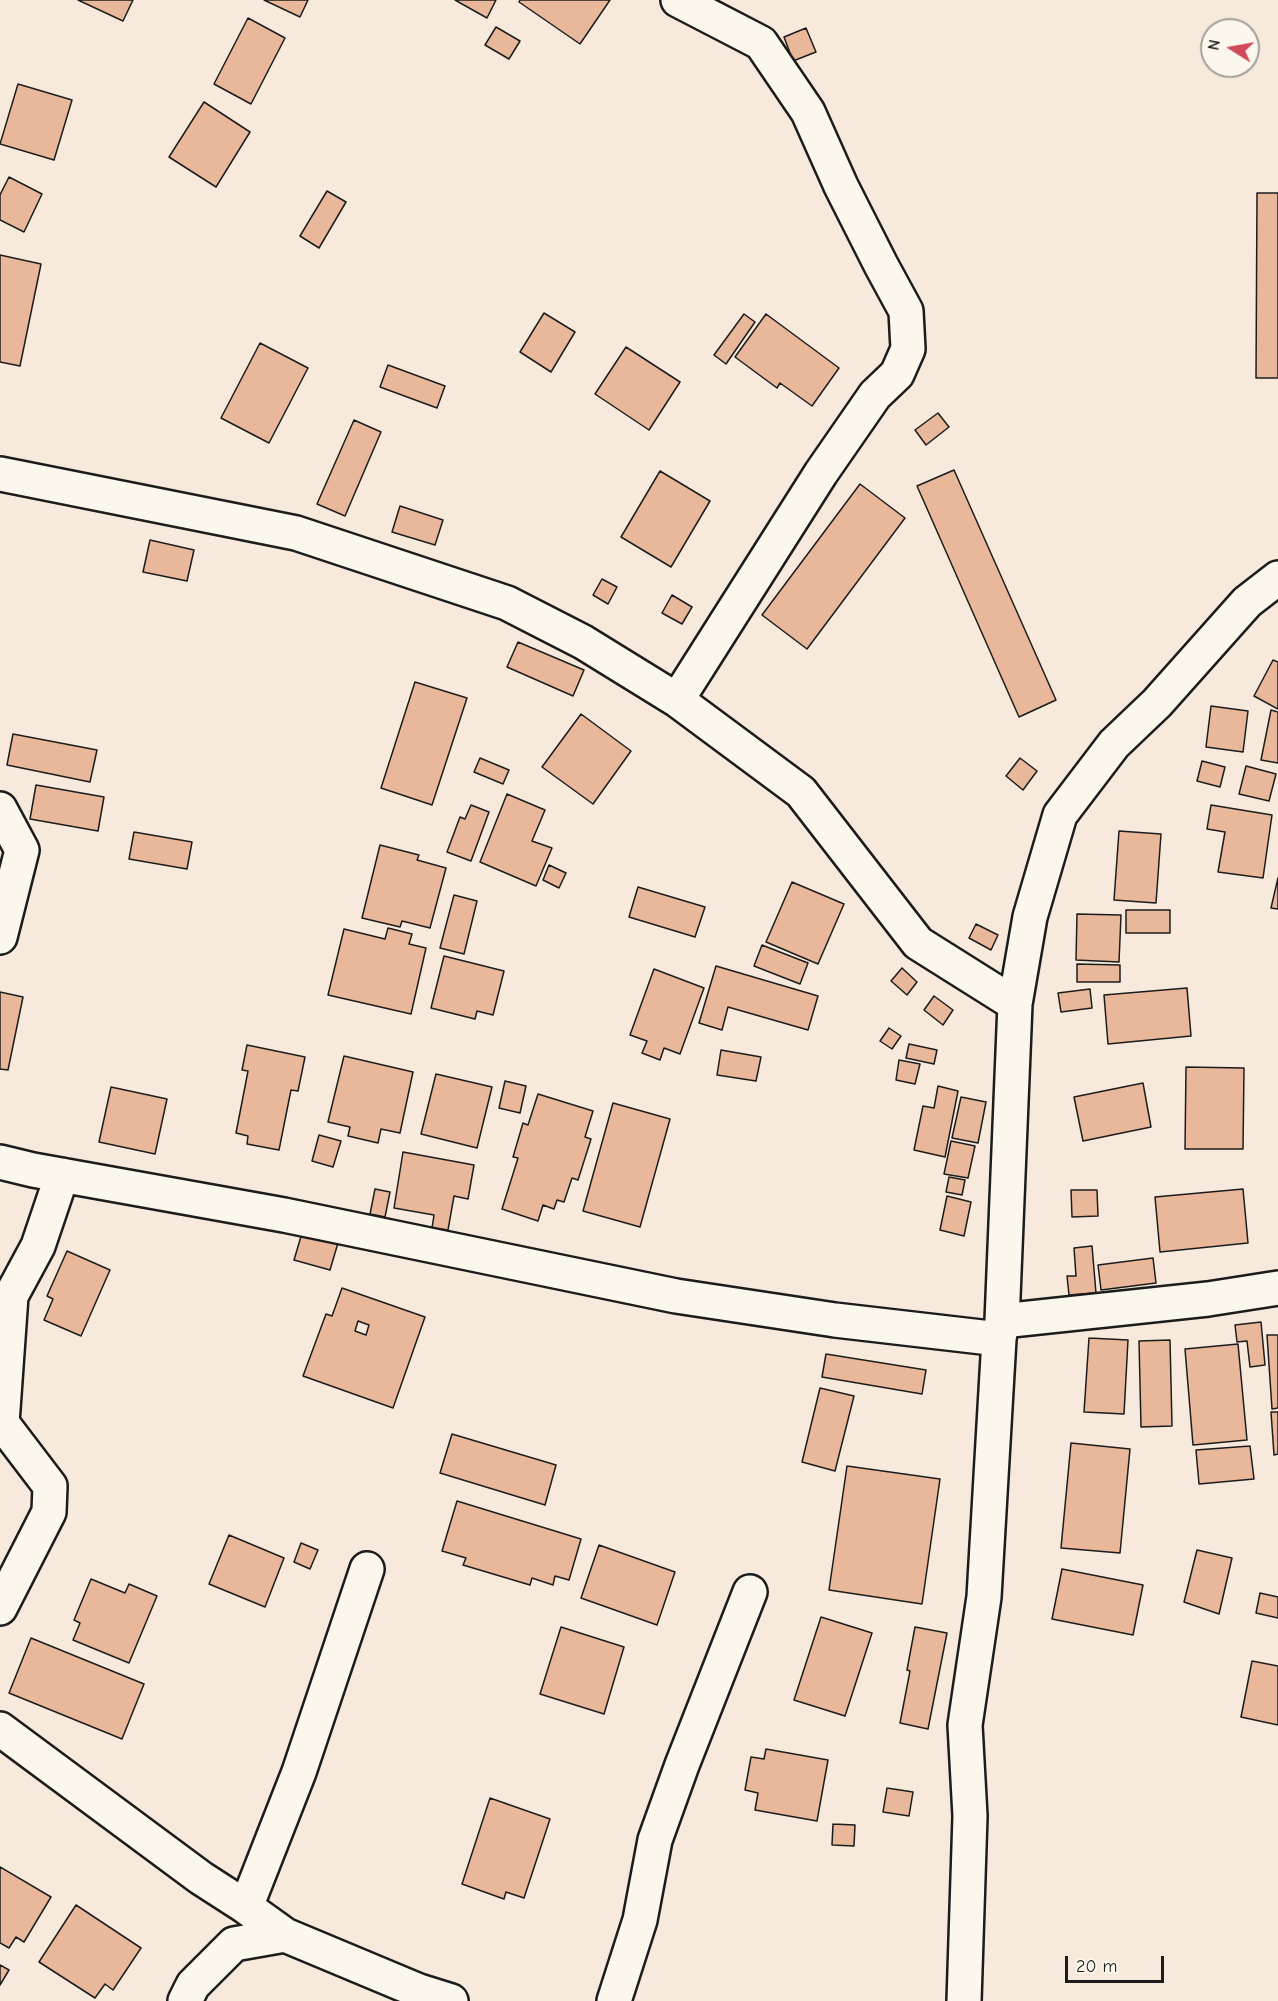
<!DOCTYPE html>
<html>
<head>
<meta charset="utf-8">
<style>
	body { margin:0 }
	#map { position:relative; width:1278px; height:2001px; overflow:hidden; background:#f7eadc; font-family:"Comic Neue",sans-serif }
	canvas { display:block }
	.north { position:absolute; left:1200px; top:18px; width:60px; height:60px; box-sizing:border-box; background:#fbf7ec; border:2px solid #a29f99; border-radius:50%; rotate:281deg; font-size:16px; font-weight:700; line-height:24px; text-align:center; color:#1c1c1c }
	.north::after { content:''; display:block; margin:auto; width:21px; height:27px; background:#d1495b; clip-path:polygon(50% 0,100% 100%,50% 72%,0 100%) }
	.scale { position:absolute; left:1065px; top:1956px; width:99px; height:27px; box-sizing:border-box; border:3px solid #1c1c1c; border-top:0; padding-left:8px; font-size:18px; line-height:21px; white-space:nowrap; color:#1c1c1c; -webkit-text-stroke:4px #fbf7ec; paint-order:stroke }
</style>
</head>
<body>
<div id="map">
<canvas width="1278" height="2001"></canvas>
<div class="north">N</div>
<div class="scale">20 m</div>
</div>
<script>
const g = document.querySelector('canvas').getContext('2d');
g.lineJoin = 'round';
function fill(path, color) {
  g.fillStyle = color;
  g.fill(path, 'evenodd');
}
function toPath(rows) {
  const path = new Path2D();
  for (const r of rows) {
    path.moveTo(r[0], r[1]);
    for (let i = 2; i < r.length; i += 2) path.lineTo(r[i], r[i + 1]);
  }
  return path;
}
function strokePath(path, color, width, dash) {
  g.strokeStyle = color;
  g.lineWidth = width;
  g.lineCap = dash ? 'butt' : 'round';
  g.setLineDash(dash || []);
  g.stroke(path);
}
const building = toPath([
	[78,0,133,0,123,21,78,0],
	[264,0,308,0,300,17,264,0],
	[455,0,496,0,487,18,455,0],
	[520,0,610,0,580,44,519,2,520,0],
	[248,18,285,38,251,104,214,84,248,18],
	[496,27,520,41,509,59,485,45,496,27],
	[806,28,816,52,793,61,784,37,806,28],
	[18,84,72,100,54,160,0,144,18,84],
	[204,102,250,132,216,187,169,157,204,102],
	[9,177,42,194,24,232,0,220,0,195,9,177],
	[327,191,346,202,319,248,300,236,327,191],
	[1257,193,1278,193,1278,378,1256,378,1257,193],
	[0,255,41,264,20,366,0,362,0,255],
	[544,313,575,332,551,372,520,352,544,313],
	[744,314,755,322,726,364,714,355,744,314],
	[766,314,839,368,812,406,780,383,777,388,735,357,766,314],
	[260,343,308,368,269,443,221,418,260,343],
	[626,347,680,382,649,430,595,394,626,347],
	[388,365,445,386,437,408,380,387,388,365],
	[938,413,949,427,926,445,915,430,938,413],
	[354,420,381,432,345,516,317,504,354,420],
	[954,470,1056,700,1019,717,917,486,954,470],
	[660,471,710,501,671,567,621,537,660,471],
	[860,484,905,518,807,649,762,615,860,484],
	[400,506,443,520,435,545,392,532,400,506],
	[150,540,194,550,187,581,143,572,150,540],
	[602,579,617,587,608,604,593,595,602,579],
	[672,595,692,607,682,624,662,613,672,595],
	[518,642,584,670,573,696,507,667,518,642],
	[1273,660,1278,662,1278,709,1254,696,1273,660],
	[415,682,467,698,432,805,381,788,415,682],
	[1211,706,1248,711,1243,752,1206,747,1211,706],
	[1271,710,1278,712,1278,763,1261,760,1271,710],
	[581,714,631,751,593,804,542,767,581,714],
	[13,734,97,750,90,782,7,765,13,734],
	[480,758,509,770,503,784,474,772,480,758],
	[1020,758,1037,771,1023,790,1006,776,1020,758],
	[1202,761,1225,767,1220,787,1197,781,1202,761],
	[1246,766,1276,774,1269,801,1239,794,1246,766],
	[36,785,104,797,98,831,30,819,36,785],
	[507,794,545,810,532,841,552,848,536,886,480,862,507,794],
	[471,805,489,812,471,861,447,852,460,817,465,819,471,805],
	[1211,805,1272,815,1263,878,1218,872,1225,832,1207,829,1211,805],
	[1119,831,1161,834,1156,903,1114,900,1119,831],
	[134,832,192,842,187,869,129,859,134,832],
	[380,845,419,855,417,860,446,868,430,928,402,921,400,927,362,918,380,845],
	[549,865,566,873,559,888,543,880,549,865],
	[1278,878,1278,909,1271,908,1278,878],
	[792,882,844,904,818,964,766,942,792,882],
	[638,887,705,907,695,937,629,917,638,887],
	[454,895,477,901,464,954,440,948,454,895],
	[1126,910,1170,910,1170,933,1126,933,1126,910],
	[1077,914,1121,915,1119,962,1076,960,1077,914],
	[976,924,998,935,991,950,969,938,976,924],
	[388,928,412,934,409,944,426,948,411,1014,328,995,344,929,385,939,388,928],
	[762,945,808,963,800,984,754,966,762,945],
	[444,956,504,971,493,1015,477,1011,475,1019,431,1008,444,956],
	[1077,964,1120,965,1120,982,1077,982,1077,964],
	[716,966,818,996,808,1030,728,1007,722,1030,699,1023,716,966],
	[902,968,917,982,907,995,891,981,902,968],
	[654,969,704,988,680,1054,664,1048,660,1060,642,1053,647,1041,630,1035,654,969],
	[1187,988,1191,1036,1108,1044,1104,995,1187,988],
	[1090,989,1092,1008,1061,1012,1058,993,1090,989],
	[0,992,23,997,8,1070,0,1069,0,992],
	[934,996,953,1010,943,1025,924,1010,934,996],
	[889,1028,901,1036,892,1049,880,1041,889,1028],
	[909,1044,937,1050,934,1064,906,1058,909,1044],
	[247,1045,305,1057,298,1091,291,1090,279,1150,247,1144,248,1136,236,1133,248,1071,242,1070,247,1045],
	[721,1050,761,1057,756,1081,717,1075,721,1050],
	[344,1056,413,1072,400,1133,381,1129,378,1143,348,1136,350,1127,328,1122,344,1056],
	[899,1060,920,1064,915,1084,896,1080,899,1060],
	[1186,1067,1244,1068,1243,1149,1185,1149,1186,1067],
	[436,1074,492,1087,477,1148,421,1134,436,1074],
	[505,1081,526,1086,520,1113,499,1108,505,1081],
	[1143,1083,1151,1127,1083,1141,1074,1097,1143,1083],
	[938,1086,958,1091,945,1157,914,1150,923,1106,934,1108,938,1086],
	[111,1087,167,1099,155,1154,99,1142,111,1087],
	[538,1094,593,1111,585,1137,591,1139,578,1180,572,1178,564,1202,557,1200,554,1209,543,1205,538,1221,502,1209,518,1158,513,1157,523,1123,528,1125,538,1094],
	[961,1097,986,1102,978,1143,952,1138,961,1097],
	[613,1103,670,1119,640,1227,583,1211,613,1103],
	[319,1135,341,1141,333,1167,312,1161,319,1135],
	[951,1141,975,1146,968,1178,944,1174,951,1141],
	[403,1152,474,1165,468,1199,454,1196,448,1230,432,1228,434,1215,394,1208,403,1152],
	[949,1177,965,1180,962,1195,946,1192,949,1177],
	[375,1189,390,1192,385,1217,370,1214,375,1189],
	[1243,1189,1248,1243,1160,1252,1155,1197,1243,1189],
	[1071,1190,1097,1190,1098,1216,1072,1217,1071,1190],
	[947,1196,971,1202,964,1236,940,1230,947,1196],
	[302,1233,338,1243,330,1270,294,1260,302,1233],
	[1092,1246,1096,1293,1069,1295,1067,1276,1076,1276,1074,1248,1092,1246],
	[67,1251,110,1270,81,1336,44,1320,53,1299,47,1296,67,1251],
	[1153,1258,1156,1283,1101,1290,1098,1265,1153,1258],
	[342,1288,425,1317,393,1408,303,1376,326,1314,332,1316,342,1288],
	[358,1321,369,1325,366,1335,355,1331,358,1321],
	[1261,1322,1265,1365,1250,1367,1247,1341,1237,1342,1235,1325,1261,1322],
	[1267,1335,1278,1335,1278,1408,1272,1409,1267,1335],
	[1089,1338,1128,1340,1124,1414,1084,1412,1089,1338],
	[1170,1340,1172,1426,1141,1427,1139,1341,1170,1340],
	[1238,1344,1247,1440,1193,1445,1185,1349,1238,1344],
	[826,1354,926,1370,922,1394,822,1377,826,1354],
	[820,1388,854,1396,835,1471,802,1462,820,1388],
	[1271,1412,1278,1412,1278,1454,1274,1455,1271,1412],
	[452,1434,556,1465,545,1505,440,1473,452,1434],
	[1071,1443,1130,1449,1120,1553,1061,1548,1071,1443],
	[1250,1446,1254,1479,1199,1484,1196,1450,1250,1446],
	[847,1466,940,1479,922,1604,829,1590,847,1466],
	[457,1501,581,1539,569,1580,555,1576,553,1585,532,1578,530,1585,463,1565,466,1558,442,1551,457,1501],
	[229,1535,284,1558,265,1607,209,1584,229,1535],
	[301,1543,318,1550,310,1569,294,1562,301,1543],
	[599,1545,675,1572,657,1625,581,1598,599,1545],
	[1197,1550,1232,1558,1219,1614,1184,1602,1197,1550],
	[1062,1569,1143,1585,1133,1635,1052,1619,1062,1569],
	[91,1579,125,1593,129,1584,157,1596,129,1663,73,1640,80,1623,74,1620,91,1579],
	[1260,1593,1278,1597,1278,1618,1256,1613,1260,1593],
	[821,1617,872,1633,845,1716,794,1700,821,1617],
	[561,1627,624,1647,604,1714,540,1694,561,1627],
	[915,1627,947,1633,928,1729,900,1723,910,1671,907,1670,915,1627],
	[31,1638,144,1684,122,1739,9,1693,31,1638],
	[1252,1661,1278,1666,1278,1725,1241,1717,1252,1661],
	[766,1749,828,1760,817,1821,755,1810,758,1793,745,1790,751,1757,764,1759,766,1749],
	[887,1788,913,1792,909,1816,883,1812,887,1788],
	[490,1798,550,1819,524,1898,506,1892,504,1899,462,1884,490,1798],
	[833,1824,855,1825,854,1846,832,1845,833,1824],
	[0,1867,51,1897,24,1942,16,1937,9,1948,0,1943,0,1867],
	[76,1905,141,1948,113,1990,105,1984,95,1998,39,1962,76,1905],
	[0,1965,9,1970,0,1985,0,1965]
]);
const street = toPath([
	[0,474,296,533,507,603,583,642,677,700,801,792,918,943,1015,1004],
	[677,700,821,473,875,395,897,374,908,349,906,311,881,265,841,186,808,112,761,43,678,0],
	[0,809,22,850,0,937],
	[0,1162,33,1170,284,1215,676,1296,835,1320,999,1339],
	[1002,1321,1208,1299,1278,1288],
	[0,1608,49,1512,50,1486,2,1423,11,1296,38,1246,62,1175],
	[0,1729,201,1878,246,1907,285,1935,419,1991,451,2001],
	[246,1907,299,1772,367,1569],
	[185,2001,193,1985,234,1944,285,1935],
	[614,2001,640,1920,655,1840,682,1765,750,1592],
	[964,2001,970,1816,965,1725,984,1597,999,1339,1002,1321,1015,1004,1030,917,1060,815,1114,744,1157,703,1247,602,1278,578]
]);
fill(building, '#e9b79a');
strokePath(building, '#1c1c1c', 1.5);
strokePath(street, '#1c1c1c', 38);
strokePath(street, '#fbf7ec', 33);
</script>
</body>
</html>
